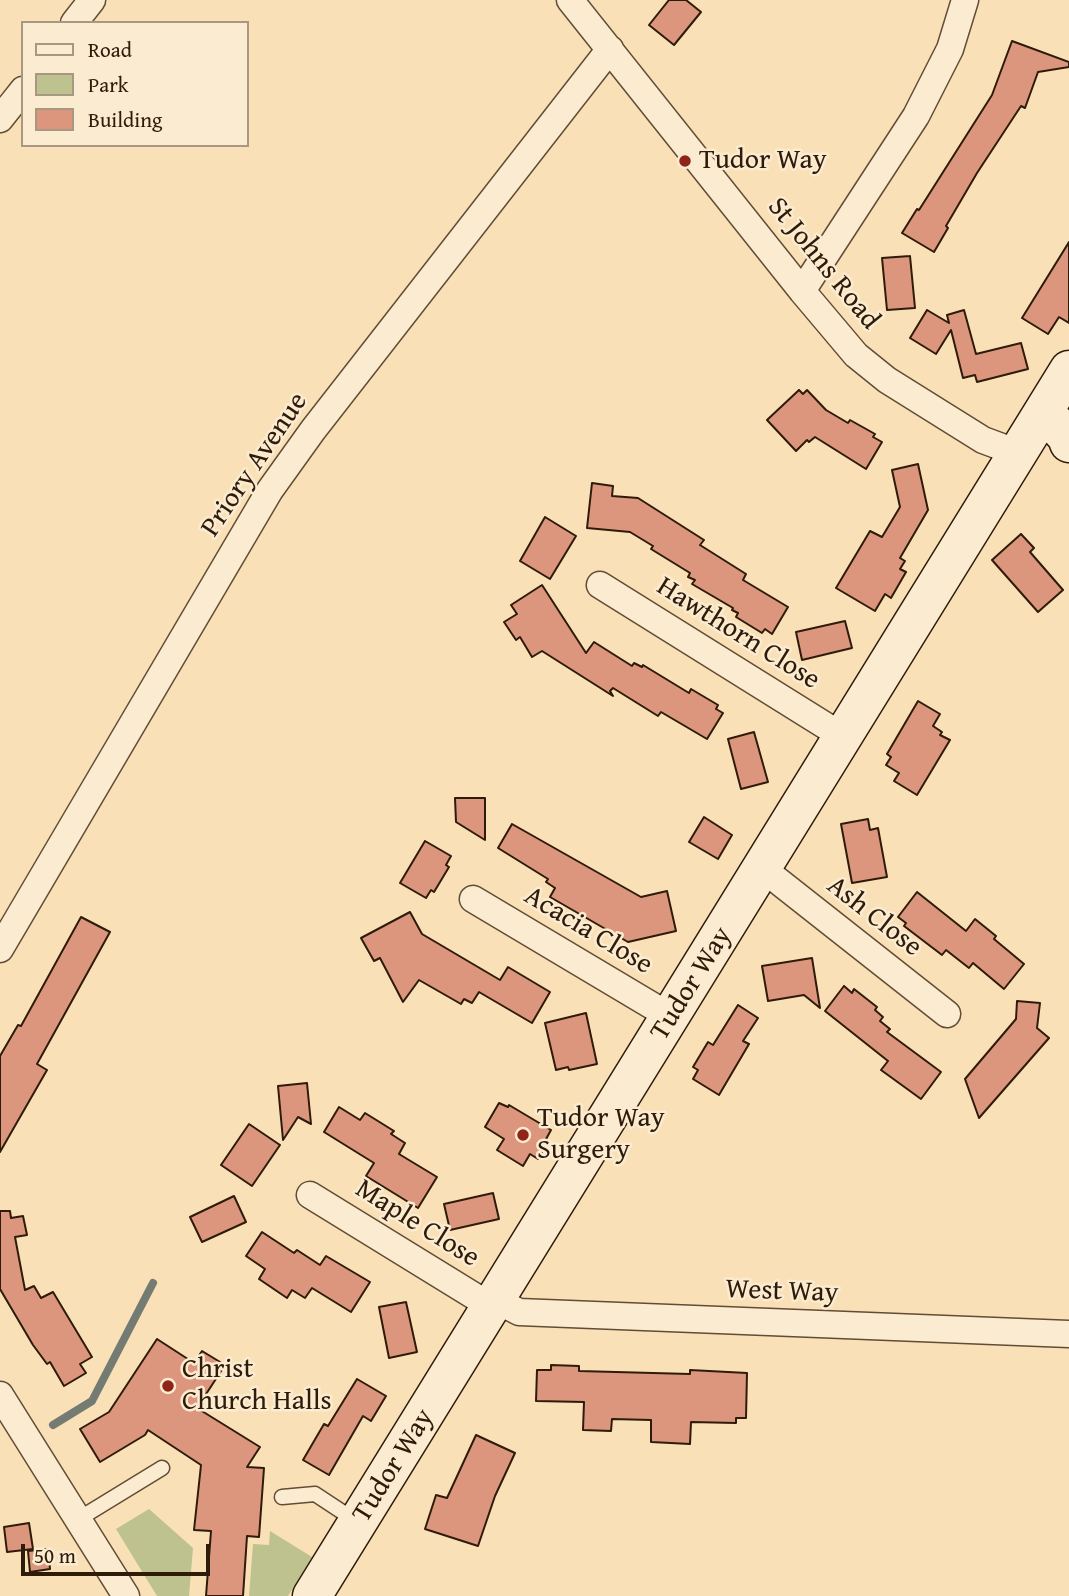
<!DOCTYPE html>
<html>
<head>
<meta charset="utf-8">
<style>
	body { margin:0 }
	#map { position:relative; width:1069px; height:1596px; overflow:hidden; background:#f9e0b7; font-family:"Gentium Book Plus",serif }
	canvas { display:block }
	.legend { position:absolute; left:21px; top:21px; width:228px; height:126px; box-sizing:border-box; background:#fbebd0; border:2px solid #a99881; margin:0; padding:9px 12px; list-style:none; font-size:21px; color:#2e1b0a }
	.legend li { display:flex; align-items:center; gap:14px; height:35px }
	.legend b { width:35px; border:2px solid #a99881 }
	.scale { position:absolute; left:21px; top:1544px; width:189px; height:32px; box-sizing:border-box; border:4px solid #2e1b0a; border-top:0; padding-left:9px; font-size:21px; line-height:24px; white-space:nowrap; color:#2e1b0a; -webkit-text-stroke:5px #fbebd0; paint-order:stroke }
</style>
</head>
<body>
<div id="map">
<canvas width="1069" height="1596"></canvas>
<ul class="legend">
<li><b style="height:9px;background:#fbebd0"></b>Road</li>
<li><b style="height:19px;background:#bec28e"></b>Park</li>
<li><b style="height:19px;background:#dc967d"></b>Building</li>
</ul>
<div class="scale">50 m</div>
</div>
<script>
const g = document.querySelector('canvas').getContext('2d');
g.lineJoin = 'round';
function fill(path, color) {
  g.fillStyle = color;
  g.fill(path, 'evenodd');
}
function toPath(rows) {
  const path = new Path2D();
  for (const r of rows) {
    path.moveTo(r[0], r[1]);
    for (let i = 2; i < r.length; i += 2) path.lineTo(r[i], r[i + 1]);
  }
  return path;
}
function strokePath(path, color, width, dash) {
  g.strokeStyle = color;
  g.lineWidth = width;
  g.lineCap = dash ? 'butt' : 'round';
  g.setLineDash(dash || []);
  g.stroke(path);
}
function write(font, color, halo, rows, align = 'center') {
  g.font = font + ' "Gentium Book Plus",serif';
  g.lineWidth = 5;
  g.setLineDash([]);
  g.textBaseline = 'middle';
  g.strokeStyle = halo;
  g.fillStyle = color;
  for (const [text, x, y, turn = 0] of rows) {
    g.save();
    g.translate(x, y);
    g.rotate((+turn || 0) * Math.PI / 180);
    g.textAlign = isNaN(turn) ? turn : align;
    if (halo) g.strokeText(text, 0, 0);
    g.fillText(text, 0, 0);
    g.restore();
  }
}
const green = toPath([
	[149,1509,193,1548,189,1596,157,1596,116,1529],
	[270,1531,312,1557,288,1596,249,1596,253,1544,269,1545]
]);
const stream = toPath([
	[53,1425,92,1401,153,1283]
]);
const building = toPath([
	[669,0,686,0,701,12,674,45,649,25,669,0],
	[1012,41,1069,62,1069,67,1038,72,1025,108,1021,106,977,173,946,226,948,228,934,252,902,233,917,209,919,210,992,95,1012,41],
	[1069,242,1069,323,1059,317,1048,334,1022,318,1069,242],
	[910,256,915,308,887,310,882,258,910,256],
	[927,310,949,323,947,315,964,310,976,354,1021,343,1028,369,977,382,975,375,963,378,951,330,936,354,910,338,927,310],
	[799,390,803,394,807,390,826,410,848,423,850,420,875,434,873,437,882,442,866,469,815,437,809,442,807,440,796,451,767,420,799,390],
	[918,464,928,510,900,558,905,561,900,569,906,572,891,598,885,594,875,611,836,588,870,531,882,537,900,507,892,470,918,464],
	[592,483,613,486,612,496,638,498,704,540,700,545,746,574,743,580,788,607,772,634,765,629,762,633,736,617,738,613,732,610,733,608,692,584,695,580,688,577,690,573,651,549,653,546,630,532,587,528,592,483],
	[545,517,576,536,550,579,520,561,545,517],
	[1021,534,1034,548,1030,552,1063,590,1038,612,992,560,1021,534],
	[542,585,586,653,594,642,632,666,634,663,642,667,643,665,689,693,691,689,718,705,716,709,723,713,707,739,661,712,658,716,613,688,610,691,613,696,542,651,532,657,520,637,516,640,504,622,517,614,511,605,542,585],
	[845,621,852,648,802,660,796,632,845,621],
	[918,701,940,714,933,726,942,732,940,735,950,740,917,795,894,781,899,773,886,765,891,757,887,754,918,701],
	[754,732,768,782,741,789,728,739,754,732],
	[455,798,485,798,485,840,456,822,455,798],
	[704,817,732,835,718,859,689,842,704,817],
	[868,819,870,830,878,828,887,877,852,883,841,824,868,819],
	[512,824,641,897,667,891,676,931,628,942,550,897,555,888,546,882,548,879,498,848,512,824],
	[425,841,451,856,446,865,449,867,434,892,431,890,426,898,400,883,425,841],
	[917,892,966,931,975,919,996,936,994,939,1024,964,1004,989,973,963,969,968,946,950,942,955,904,926,906,923,898,917,917,892],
	[410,912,422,934,500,980,508,967,550,992,532,1023,479,992,472,1003,464,999,461,1004,419,980,403,1002,380,958,374,961,361,938,410,912],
	[81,917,110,932,37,1064,47,1070,0,1152,0,1056,18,1025,21,1026,81,917],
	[812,958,820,1008,804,995,768,1001,762,966,812,958],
	[844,986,852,993,854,989,877,1007,875,1010,883,1017,880,1021,890,1029,887,1032,941,1072,921,1099,881,1070,888,1061,825,1011,844,986],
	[1017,1001,1040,1003,1037,1028,1049,1038,979,1118,965,1079,1016,1019,1017,1001],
	[738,1005,758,1018,743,1041,749,1044,719,1095,693,1079,698,1070,693,1067,708,1042,713,1045,738,1005],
	[586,1013,597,1064,569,1070,568,1067,556,1070,545,1023,586,1013],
	[307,1083,311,1124,298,1117,283,1140,278,1086,307,1083],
	[499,1103,508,1107,509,1105,551,1130,545,1141,547,1143,538,1159,530,1154,523,1166,497,1150,504,1139,485,1127,499,1103],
	[339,1107,360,1120,365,1113,394,1131,391,1134,405,1143,399,1154,437,1177,418,1208,366,1176,374,1163,324,1132,339,1107],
	[249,1124,280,1145,252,1186,221,1165,249,1124],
	[493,1193,499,1219,450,1230,444,1204,493,1193],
	[234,1196,246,1222,202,1242,190,1217,234,1196],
	[0,1211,10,1211,11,1218,23,1216,27,1235,15,1237,25,1290,34,1286,41,1298,53,1292,92,1357,80,1364,86,1373,64,1386,50,1362,47,1364,33,1345,0,1289,0,1211],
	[262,1232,294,1253,297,1250,320,1265,326,1256,370,1282,351,1312,312,1288,305,1298,292,1290,287,1298,259,1279,265,1269,246,1256,262,1232],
	[406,1302,417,1352,389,1358,379,1307,406,1302],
	[157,1339,194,1363,202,1351,225,1365,197,1408,260,1447,247,1467,264,1468,259,1537,247,1536,243,1596,206,1596,211,1531,194,1530,201,1465,148,1430,145,1435,100,1462,80,1429,109,1412,157,1339],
	[551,1365,579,1366,579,1371,690,1374,690,1370,747,1373,746,1418,736,1418,736,1423,691,1422,690,1444,651,1442,651,1420,612,1419,611,1431,583,1430,584,1402,536,1401,537,1370,551,1370,551,1365],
	[357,1379,386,1396,371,1421,363,1416,329,1475,303,1460,324,1424,328,1426,357,1379],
	[476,1435,515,1453,495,1496,478,1546,425,1529,436,1495,447,1498,476,1435],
	[29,1523,33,1549,7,1552,4,1527,29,1523],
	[48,1549,50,1569,30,1572,28,1551,48,1549]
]);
const lane = toPath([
	[282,1497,315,1494,356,1521],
	[77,1520,162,1468]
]);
const street = toPath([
	[570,0,802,291,856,355,887,380,983,440,1018,453],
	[74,23,92,0],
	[0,119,23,90],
	[802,291,916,116,950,49,965,0],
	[600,585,842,736],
	[763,869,947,1014],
	[473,899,671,1017],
	[0,949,270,490,313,430,610,49],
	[310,1195,492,1307],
	[496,1300,519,1312,1069,1334],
	[0,1395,126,1596]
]);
const secondary = toPath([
	[1044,411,1067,437,1069,443],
	[312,1596,1069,370]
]);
const markers = [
	[685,161,7,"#8f2418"],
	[523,1135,7,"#8f2418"],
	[168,1386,7,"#8f2418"]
];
const poiNames = [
	["Tudor Way",699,161],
	["Tudor Way",537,1119],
	["Surgery",537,1151],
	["Christ",182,1370],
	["Church Halls",182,1402]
];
const streetNames = [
	["St Johns Road",823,264,51],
	["Priory Avenue",255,465,-56],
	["Hawthorn Close",738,634,32],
	["Ash Close",874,917,38],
	["Acacia Close",588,931,31],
	["Tudor Way",692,984,-58],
	["Maple Close",417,1224,32],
	["West Way",782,1292,2],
	["Tudor Way",394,1466,-58]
];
fill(green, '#bec28e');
strokePath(stream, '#737b72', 8);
fill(building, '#dc967d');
strokePath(building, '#2e1b0a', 2);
strokePath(lane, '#614c35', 17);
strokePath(street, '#614c35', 29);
strokePath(secondary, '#2e1b0a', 41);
strokePath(lane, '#fbebd0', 14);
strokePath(street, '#fbebd0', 26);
strokePath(secondary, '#fbebd0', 38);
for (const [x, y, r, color] of markers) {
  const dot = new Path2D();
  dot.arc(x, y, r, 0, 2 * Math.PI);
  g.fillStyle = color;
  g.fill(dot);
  strokePath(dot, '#fbebd0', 2.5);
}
write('28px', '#2e1b0a', '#fbebd0', poiNames, 'left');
write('28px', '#2e1b0a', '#fbebd0', streetNames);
</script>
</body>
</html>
